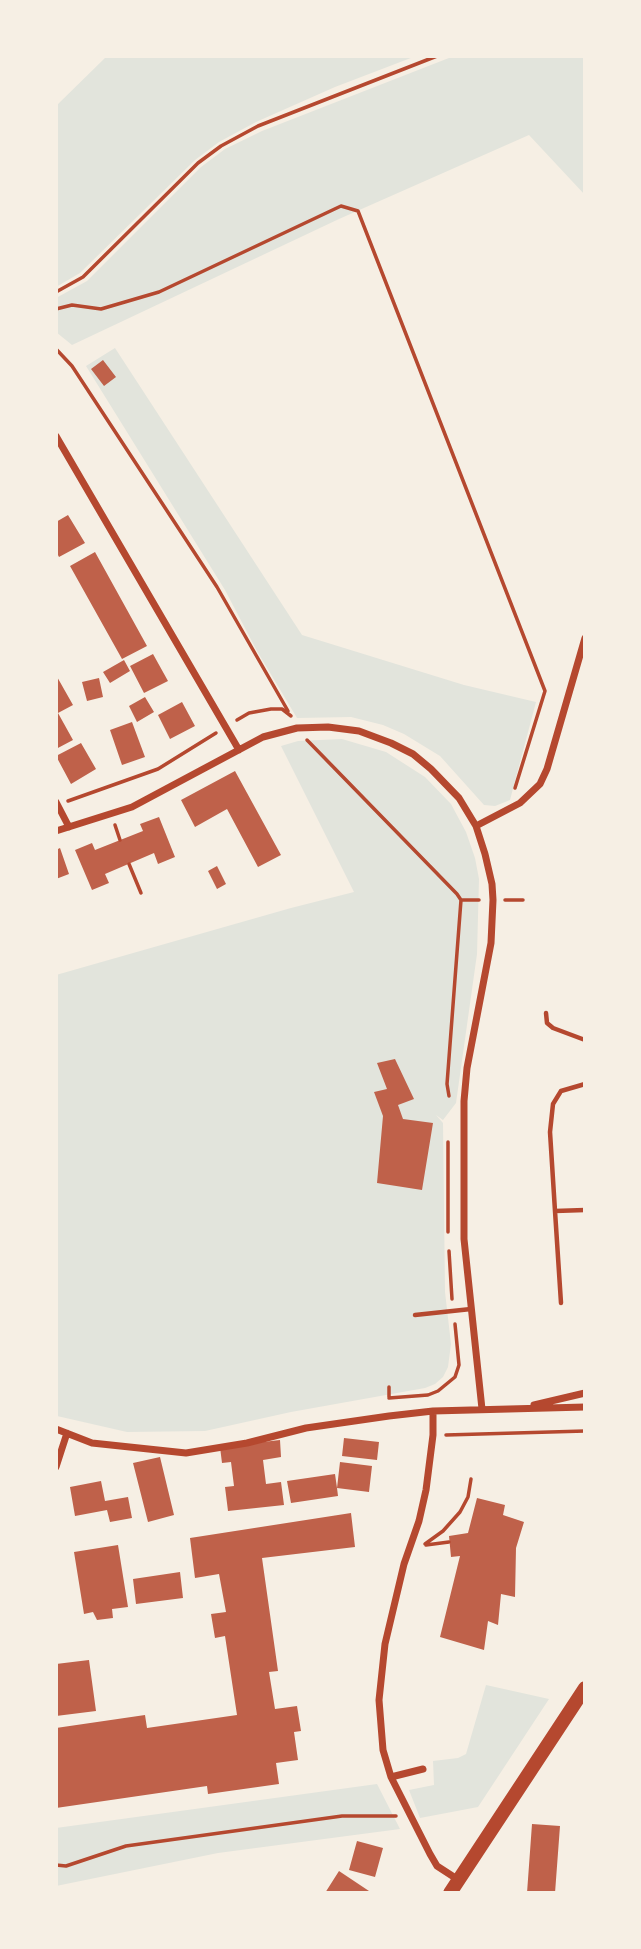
<!DOCTYPE html>
<html>
<head>
<meta charset="utf-8">
<style>
	body { margin:0 }
	#map { position:relative; width:641px; height:1949px; overflow:hidden; background:#f6efe4; font-family:Roboto,sans-serif }
	canvas { display:block }
	.frame { position:absolute; inset:0; border:58px solid #f6efe4; pointer-events:none }
</style>
</head>
<body>
<div id="map">
<canvas width="641" height="1949"></canvas>
<div class="frame"></div>
</div>
<script>
const g = document.querySelector('canvas').getContext('2d');
g.lineJoin = 'round';
function fill(path, color) {
  g.fillStyle = color;
  g.fill(path, 'evenodd');
}
function toPath(rows) {
  const path = new Path2D();
  for (const r of rows) {
    path.moveTo(r[0], r[1]);
    for (let i = 2; i < r.length; i += 2) path.lineTo(r[i], r[i + 1]);
  }
  return path;
}
function strokePath(path, color, width, dash) {
  g.strokeStyle = color;
  g.lineWidth = width;
  g.lineCap = dash ? 'butt' : 'round';
  g.setLineDash(dash || []);
  g.stroke(path);
}
const green = toPath([
	[107,56,416,56,335,87,256,122,219,142,195,160,80,273,56,287,56,106],
	[454,56,585,56,585,195,529,135,339,219,72,345,56,332,56,298,87,281,201,167,225,149,262,131],
	[115,348,302,635,464,685,536,702,510,800,495,806,484,805,440,756,404,734,383,725,351,717,297,718,257,651,225,590,86,366],
	[342,739,386,752,425,777,451,804,466,832,475,858,479,879,477,954,456,1103,443,1120,436,1115,443,1123,445,1292,451,1344,448,1367,443,1377,435,1384,425,1388,291,1412,205,1431,127,1432,57,1416,56,975,291,908,354,892,281,746,298,741],
	[486,1685,549,1699,478,1807,420,1818,409,1790,434,1785,433,1761,458,1758,466,1754],
	[377,1784,400,1829,218,1853,56,1886,56,1828]
]);
const building = toPath([
	[103,360,116,377,104,386,91,369],
	[68,515,85,543,59,557,56,551,56,522],
	[95,552,147,646,122,659,70,566],
	[153,654,168,681,144,693,130,666],
	[124,660,130,671,110,683,103,672],
	[56,675,73,705,58,713,73,740,56,749],
	[99,678,103,697,87,701,82,682],
	[145,697,154,712,137,722,129,706],
	[182,702,195,726,170,739,158,715],
	[132,722,145,757,122,765,110,730],
	[81,743,96,769,71,784,56,756],
	[235,771,281,855,258,867,227,809,195,827,181,800],
	[159,817,175,857,158,864,154,853,105,874,109,883,92,890,75,850,92,843,95,850,143,831,140,824],
	[60,848,69,874,56,879,56,850],
	[217,866,226,884,217,889,208,871],
	[395,1059,414,1099,398,1105,403,1119,433,1123,422,1190,377,1183,383,1116,374,1092,387,1089,377,1063],
	[344,1438,379,1442,377,1460,342,1456],
	[280,1440,281,1457,263,1460,266,1484,281,1482,284,1505,228,1511,225,1487,234,1486,231,1462,222,1463,220,1447],
	[160,1457,174,1515,148,1522,133,1463],
	[340,1462,372,1466,369,1492,337,1488,338,1496,291,1503,287,1481,335,1474,337,1488],
	[101,1481,105,1501,128,1497,132,1518,110,1522,107,1510,75,1516,70,1487],
	[477,1498,505,1505,503,1515,524,1522,516,1548,515,1597,501,1594,498,1625,488,1621,484,1650,440,1637,460,1556,451,1557,449,1536,468,1533],
	[351,1513,355,1547,262,1558,278,1671,269,1672,275,1709,297,1706,301,1731,294,1732,298,1760,276,1763,279,1784,208,1794,207,1786,56,1808,56,1728,145,1715,147,1728,237,1715,225,1636,215,1638,211,1614,226,1612,219,1574,195,1578,190,1538],
	[118,1545,128,1607,112,1609,113,1618,97,1620,93,1612,84,1614,74,1552],
	[180,1572,183,1598,136,1604,133,1579],
	[89,1660,96,1711,56,1716,56,1664],
	[532,1824,560,1826,555,1893,527,1893],
	[357,1841,383,1848,375,1877,349,1870],
	[339,1871,369,1891,368,1893,325,1893]
]);
const path = toPath([
	[56,292,83,277,198,163,221,146,258,126,437,56],
	[56,309,72,305,101,309,159,292,341,206,358,211,545,691,515,788],
	[56,349,72,366,217,587,288,711],
	[237,720,249,713,271,709,282,709,291,716],
	[307,740,457,894,461,900,447,1084,449,1096],
	[68,801,158,769,216,733],
	[115,825,120,840],
	[129,864,141,893],
	[461,900,479,900],
	[505,900,523,900],
	[448,1142,448,1232],
	[449,1251,452,1299],
	[389,1397,389,1387],
	[389,1398,428,1395,438,1391,455,1377,459,1365,455,1324],
	[446,1435,585,1431],
	[425,1544,443,1531,460,1512,468,1497,471,1479],
	[426,1545,449,1542],
	[56,1865,66,1866,126,1846,342,1816,396,1816]
]);
const service = toPath([
	[546,1013,547,1023,553,1028,585,1040],
	[585,1084,561,1091,553,1104,550,1132,555,1211,585,1210],
	[555,1211,561,1303],
	[415,1315,471,1309]
]);
const minor = toPath([
	[56,436,239,750],
	[56,802,69,827],
	[476,826,520,803,540,784,547,769,585,638],
	[56,831,132,807,263,737,297,728,328,727,359,731,391,743,413,754,431,769,459,798,476,826,485,854,492,884,493,900,491,943,467,1068,464,1101,464,1239,482,1409],
	[534,1405,585,1393],
	[433,1411,433,1435,426,1490,419,1521,404,1564,385,1644,379,1700,383,1750,391,1777,430,1854,437,1866,457,1879],
	[56,1429,92,1443,186,1453,247,1443,306,1428,389,1416,433,1411,585,1407],
	[56,1467,67,1433],
	[391,1777,423,1769]
]);
const primary = toPath([
	[450,1893,585,1688]
]);
fill(green, '#e2e4dc');
fill(building, '#bf614a');
strokePath(path, '#b5482f', 3.5);
strokePath(service, '#b5482f', 4.5);
strokePath(minor, '#b5482f', 7);
strokePath(primary, '#b5482f', 14);
</script>
</body>
</html>
